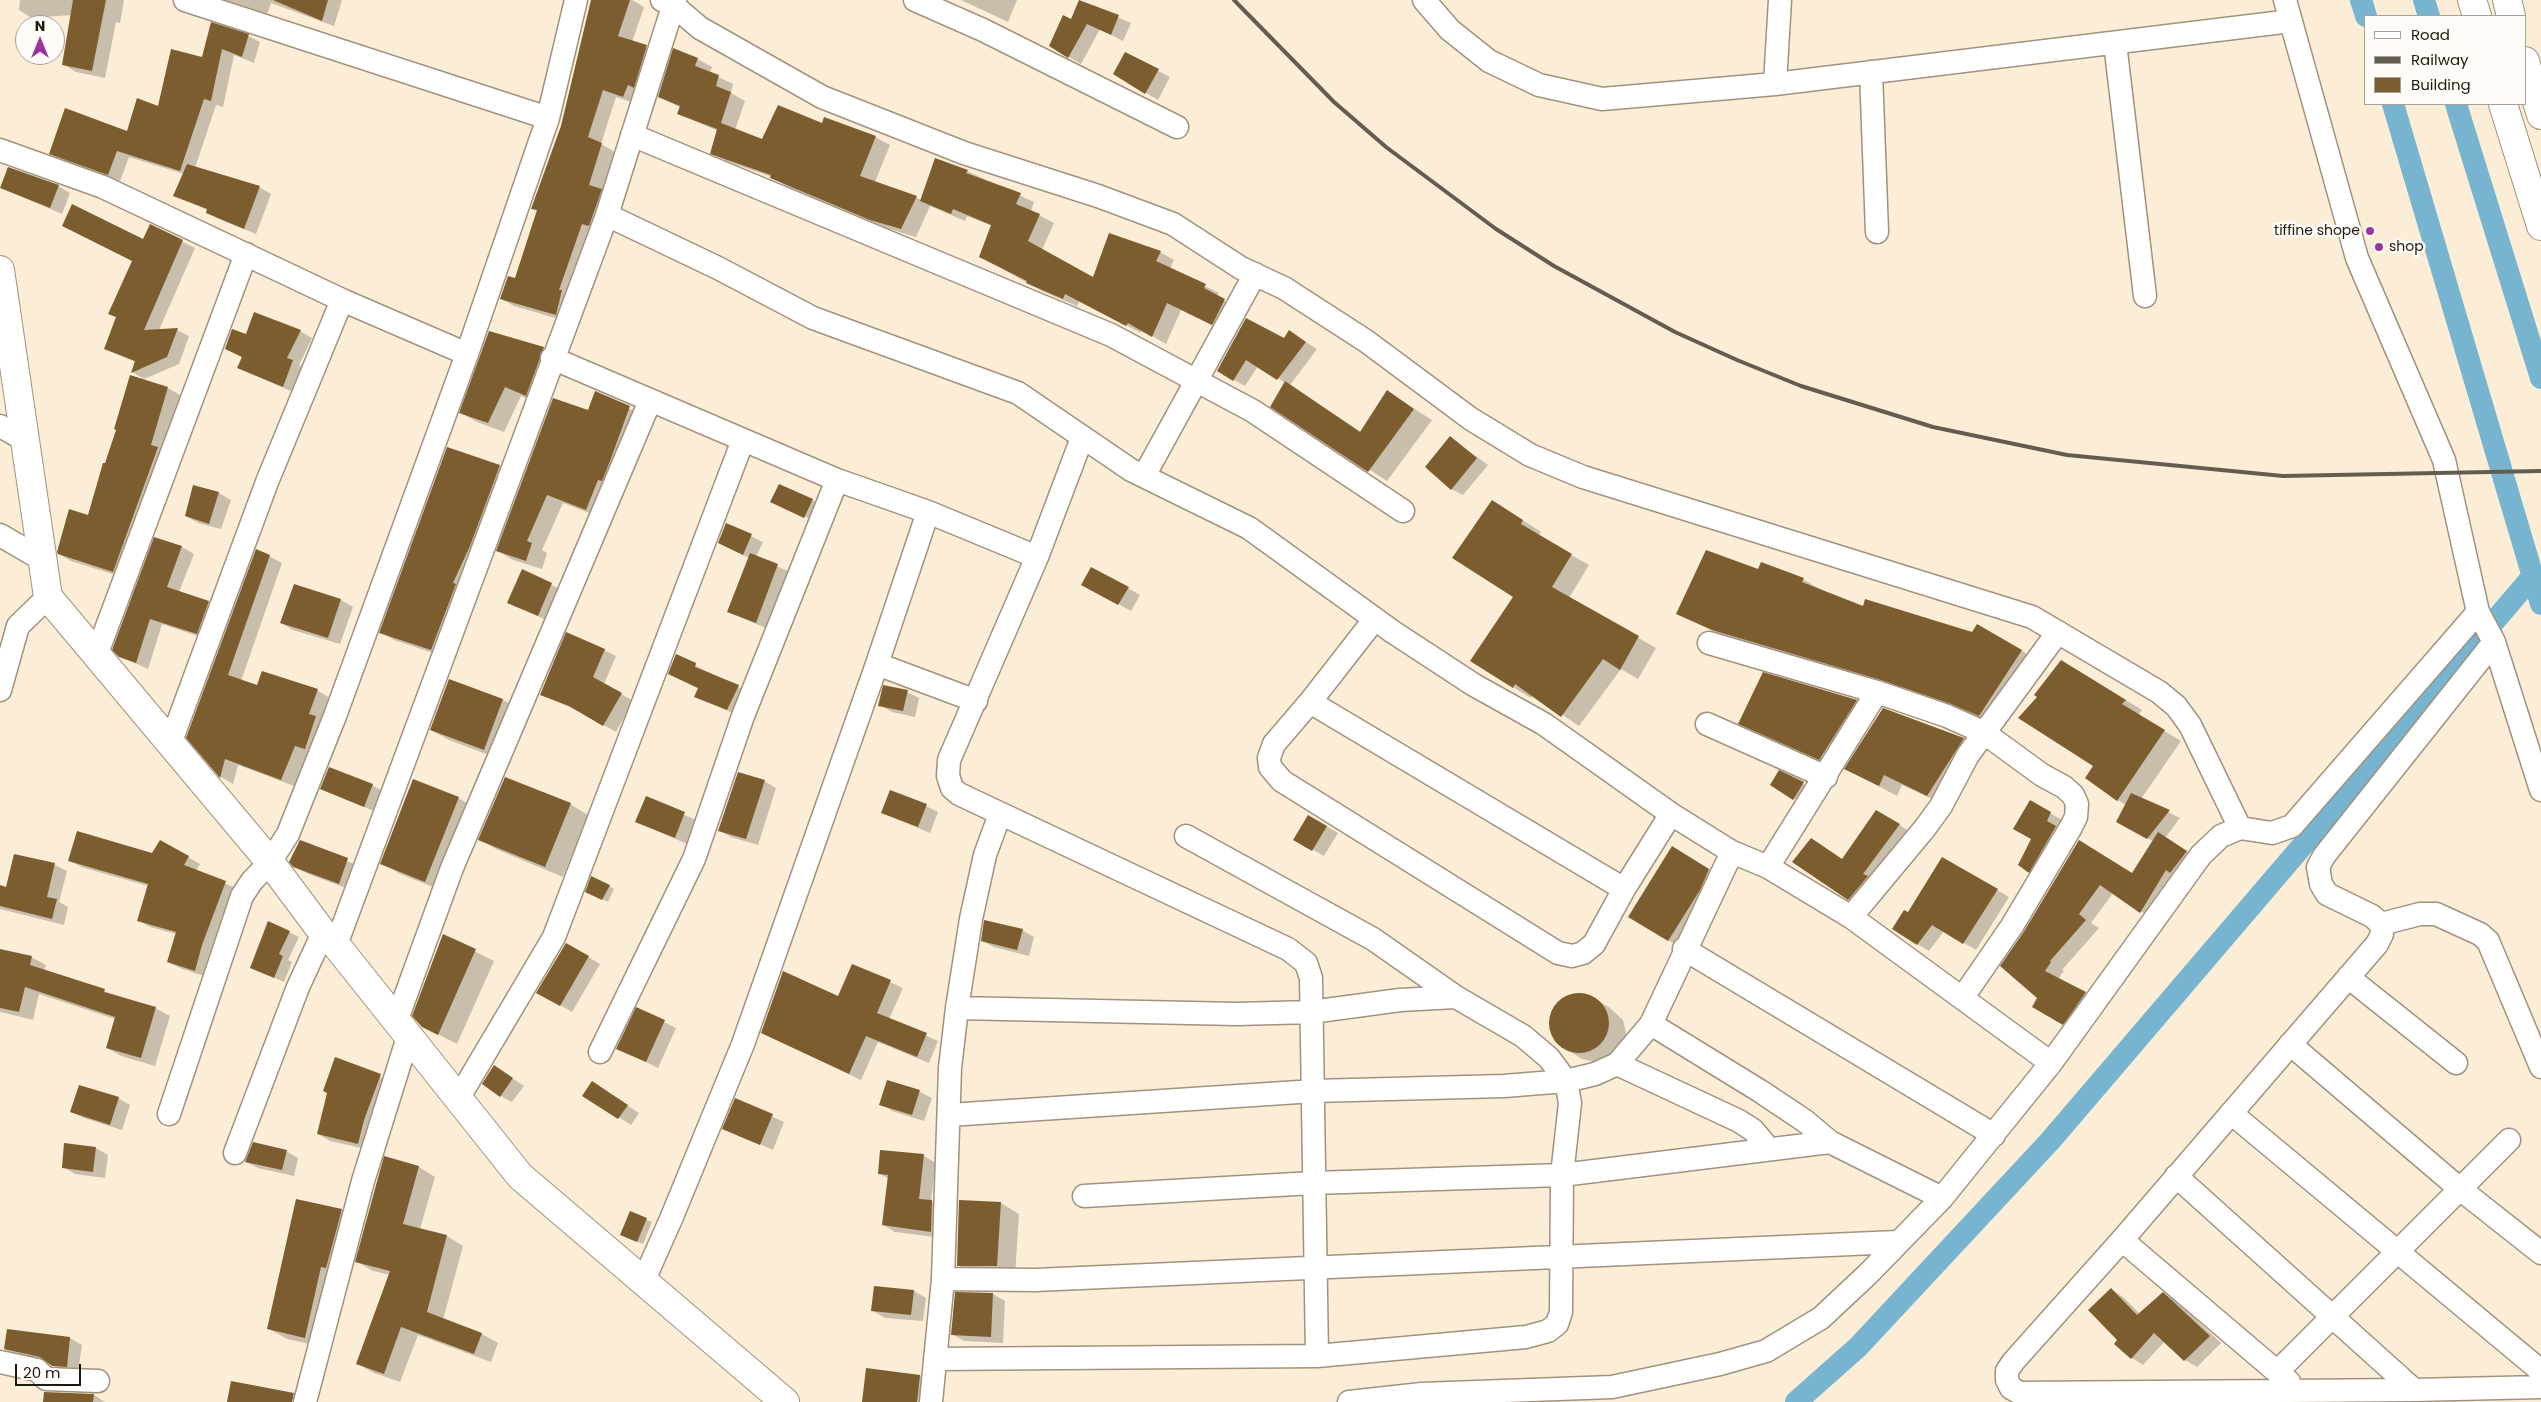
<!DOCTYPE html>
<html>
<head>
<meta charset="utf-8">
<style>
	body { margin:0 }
	#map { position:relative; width:2541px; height:1402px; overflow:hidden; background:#fcedd7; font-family:Poppins,sans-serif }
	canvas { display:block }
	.legend { position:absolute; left:2364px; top:15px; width:162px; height:90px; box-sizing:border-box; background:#fffcf7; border:1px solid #a5a19b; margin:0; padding:6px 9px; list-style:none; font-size:15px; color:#1e1810 }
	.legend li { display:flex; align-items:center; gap:10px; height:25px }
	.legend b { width:25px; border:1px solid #a5a19b }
	.north { position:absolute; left:15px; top:15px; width:50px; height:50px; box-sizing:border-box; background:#fffcf7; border:1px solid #a5a19b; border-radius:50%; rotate:0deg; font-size:14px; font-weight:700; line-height:20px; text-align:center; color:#1e1810 }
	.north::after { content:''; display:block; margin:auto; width:18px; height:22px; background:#98369d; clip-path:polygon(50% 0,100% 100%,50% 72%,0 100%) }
	.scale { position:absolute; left:15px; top:1364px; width:66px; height:22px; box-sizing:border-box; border:2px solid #1e1810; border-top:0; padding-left:6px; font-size:15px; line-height:18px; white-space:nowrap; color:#1e1810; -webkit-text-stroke:4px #fffcf7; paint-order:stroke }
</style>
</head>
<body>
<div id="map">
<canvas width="2541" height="1402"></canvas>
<ul class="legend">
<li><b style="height:6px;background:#fff"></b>Road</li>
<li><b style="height:6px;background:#655c50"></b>Railway</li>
<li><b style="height:14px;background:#7c5d2f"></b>Building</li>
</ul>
<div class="north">N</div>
<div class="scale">20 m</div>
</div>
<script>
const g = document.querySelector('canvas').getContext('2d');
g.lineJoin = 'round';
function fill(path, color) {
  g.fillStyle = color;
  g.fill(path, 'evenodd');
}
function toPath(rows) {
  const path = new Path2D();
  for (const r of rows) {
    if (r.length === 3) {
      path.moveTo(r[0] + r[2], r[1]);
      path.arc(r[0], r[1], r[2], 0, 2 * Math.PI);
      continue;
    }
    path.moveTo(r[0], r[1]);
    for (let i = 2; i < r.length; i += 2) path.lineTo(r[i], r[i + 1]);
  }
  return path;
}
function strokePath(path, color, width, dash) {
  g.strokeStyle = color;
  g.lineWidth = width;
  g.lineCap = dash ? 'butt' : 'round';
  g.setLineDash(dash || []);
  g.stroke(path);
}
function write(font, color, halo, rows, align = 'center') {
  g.font = font + ' Poppins,sans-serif';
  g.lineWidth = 5;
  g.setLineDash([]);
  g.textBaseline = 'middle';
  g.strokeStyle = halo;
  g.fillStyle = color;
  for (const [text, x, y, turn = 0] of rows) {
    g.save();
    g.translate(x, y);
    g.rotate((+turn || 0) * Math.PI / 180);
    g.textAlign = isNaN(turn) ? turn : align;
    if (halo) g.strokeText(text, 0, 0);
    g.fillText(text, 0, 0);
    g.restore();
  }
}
const shadow = toPath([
	[20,0,124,0,120,23,116,22,105,78,76,72,63,64,71,15,32,18,19,10],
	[222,0,342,0,334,26,271,3,267,15],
	[592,0,632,0,644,7,632,42,660,54,637,104,616,97,601,144,615,152,569,322,514,306,501,299,516,280,538,211,532,208,562,126],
	[961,0,1017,0,1008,22],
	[1080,1,1131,23,1123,41,1100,29,1081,64,1050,46,1072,21],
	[248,36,260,42,254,63,234,55,223,107,216,105,195,168,259,187,271,194,256,234,219,219,207,212,208,210,175,196,184,174,129,157,120,181,62,160,50,153,128,133,159,108,202,59],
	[1125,54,1170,77,1158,100,1114,74],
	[698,59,712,67,710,73,733,84,731,93,745,101,735,130,763,141,823,125,875,137,890,145,875,182,922,200,967,171,1034,202,1031,211,1054,223,1042,250,1093,279,1160,252,1174,260,1170,269,1219,293,1217,297,1238,308,1226,332,1181,310,1166,344,1142,330,1141,333,1080,301,1077,306,1042,291,981,257,992,226,967,216,965,221,930,206,916,237,886,228,786,186,772,177,726,161,712,153,718,131,679,114,681,108,660,97],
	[58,186,70,193,62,214,2,188],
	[151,226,195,248,159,330,177,330,189,336,179,364,144,379,132,372,135,362,106,349,117,318,110,314],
	[300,331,312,338,299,365,305,368,295,393,239,368,246,335],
	[1301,339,1317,349,1290,385,1361,432,1388,392,1432,420,1387,481,1272,406,1286,383,1258,366,1245,386,1218,371,1284,340],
	[543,348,559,358,542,404,521,396,504,432,477,422,461,413],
	[168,388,180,395,125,578,71,561,59,554,89,516,105,465],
	[596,393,645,416,602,518,563,503,542,550,547,553,542,569,513,560,498,551,589,412],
	[1451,438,1488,465,1463,495,1451,489],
	[448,448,500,466,513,474,445,657,394,640,381,632],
	[194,486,219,493,231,500,221,529,198,523,186,516],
	[812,500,824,507,810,519,772,502],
	[1510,512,1541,532,1538,536,1589,565,1569,598,1656,648,1638,679,1621,669,1579,726,1533,695,1531,698,1513,687,1515,596],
	[726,524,763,542,756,557,790,572,768,629,729,612,749,558,719,543],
	[155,539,182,547,194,554,179,592,208,602,220,609,209,640,162,624,148,669,119,656],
	[269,556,282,563,241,681,258,687,317,690,330,698,294,786,238,765,233,784,221,777,188,738],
	[1762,564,1803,579,1821,590,1863,607,1973,634,1977,626,2040,661,1998,725,1971,713,1901,689,1731,640,1677,613,1759,570],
	[1092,568,1140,595,1131,611,1095,591],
	[522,571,564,591,550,622,508,602],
	[295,586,341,600,353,607,340,644,293,630,281,623],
	[604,650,616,656,604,684,633,701,616,732,582,713,541,694],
	[676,656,751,693,739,716,696,696,699,689,669,674],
	[2079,671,2142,710,2138,715,2181,741,2141,799,2180,818,2165,838,2200,859,2154,920,2113,893,2091,923,2099,928,2062,970,2064,971,2058,979,2099,1001,2077,1031,2034,1007,2039,998,2024,933,2079,842,2133,874,2154,842,2118,821,2126,805,2117,800,2094,766],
	[450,680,503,700,521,710,502,760,449,740,431,730],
	[907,692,919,698,915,717,892,712,880,705],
	[1856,701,1874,711,1838,769,1740,723],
	[1883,709,1964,739,1981,749,1945,805,1902,785,1897,796,1846,769],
	[1779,772,1815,790,1806,806,1772,785],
	[764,781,776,788,758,845,731,837,719,830],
	[372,785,384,792,376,812,322,789],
	[458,798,476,808,443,891,400,874,382,863],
	[646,798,696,820,687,844,637,822],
	[2031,802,2062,820,2041,878,2029,872,2032,839],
	[570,804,588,815,563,877,498,850,480,840],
	[926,806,938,812,930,833,882,813],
	[1876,811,1911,832,1860,905,1849,899,1812,839,1843,860],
	[1309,816,1338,833,1324,856,1295,839],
	[160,841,200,864,196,871,238,889,207,977,180,968,168,962,176,934,150,927,138,920,148,886,81,867,69,860,152,855],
	[300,842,359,866,351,890,306,873,294,866],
	[15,855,55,865,67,871,59,902,68,907,64,925,0,909,0,887,7,888],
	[1690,858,1727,880,1686,951,1668,940],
	[1943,859,2009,897,1976,950,1944,931,1929,951,1917,944,1908,914],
	[609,886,614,889,608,902,592,894],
	[1022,930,1034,937,1029,956,994,947,982,941],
	[289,932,299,937,288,960,292,962,284,982,251,967],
	[444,936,494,961,457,1044,422,1026],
	[566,944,600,964,572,1012,538,992],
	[0,950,31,957,46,965,44,971,155,1008,170,1016,155,1066,121,1056,107,1048,115,1019,39,994,33,1020,0,1012],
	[852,965,903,988,889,1019,938,1041,929,1063,878,1042,861,1080,762,1033,839,998],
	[1574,994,1592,997,1610,1008,1623,1020,1627,1037,1602,1064,1582,1059,1555,1042,1549,1023,1557,1004],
	[637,1009,676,1028,658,1068,618,1048],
	[336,1059,392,1082,370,1150,330,1141,318,1134],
	[494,1066,524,1086,512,1102,501,1096],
	[888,1081,920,1092,932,1098,924,1121,892,1111,881,1104],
	[604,1090,639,1113,631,1125,584,1095],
	[118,1098,130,1105,122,1130,84,1118,72,1112],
	[735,1100,784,1122,773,1150,724,1128],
	[96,1148,108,1155,105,1178,75,1174,63,1167],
	[286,1151,298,1158,294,1176,258,1168,246,1162],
	[924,1156,936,1163,931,1201,944,1208,943,1238,895,1232,883,1225,889,1179,879,1173],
	[385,1158,419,1167,435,1177,420,1229,447,1236,463,1246,443,1320,482,1334,498,1343,491,1362,418,1335,400,1382,374,1373,358,1364,390,1275,373,1271,357,1262],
	[1001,1203,1019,1214,1015,1276,976,1276,958,1265],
	[342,1211,360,1221,323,1347,287,1339,269,1329],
	[631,1213,652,1222,643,1244,627,1238],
	[875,1287,914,1291,926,1298,923,1321,885,1318,873,1311],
	[2112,1290,2123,1297,2140,1314,2163,1293,2175,1300,2221,1343,2197,1367,2185,1360,2165,1341,2143,1365,2132,1358],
	[956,1294,993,1294,1005,1301,1003,1343,964,1341,952,1334],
	[8,1330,70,1338,82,1345,78,1373,65,1372,49,1363,17,1356,5,1349],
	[920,1376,938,1386,936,1402,863,1402],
	[94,1395,105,1402,44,1402]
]);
const canal = toPath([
	[2361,0,2366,16],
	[2424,0,2429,16],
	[2393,104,2541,604],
	[2456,104,2541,378],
	[1796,1402,1858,1347,2050,1141,2533,576]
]);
const building = toPath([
	[73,0,106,0,92,71,62,65],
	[273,0,328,0,322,21],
	[591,0,630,0,618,36,647,45,634,88,628,85,623,97,603,90,588,137,602,143,589,185,602,189,589,226,582,224,559,290,562,290,556,315,500,299,508,276,515,278,537,210,531,209,561,126],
	[1079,0,1119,15,1111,35,1087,24,1068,58,1049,46,1063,15,1071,19],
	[211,22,249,34,242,57,222,49,211,101,204,99,180,171,117,151,108,175,49,154,65,108,127,131,137,98,158,106,171,49,202,57],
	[673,48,698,58,695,66,719,75,716,86,731,92,721,123,762,139,778,105,822,123,824,117,876,136,860,176,917,196,901,229,870,220,770,178,771,175,710,154,717,129,677,114,680,106,658,97],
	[1125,52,1159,69,1145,94,1113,74],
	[935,158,968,170,966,173,1021,193,1016,204,1040,214,1028,241,1093,277,1109,233,1161,251,1156,261,1206,284,1204,288,1225,299,1212,325,1167,303,1152,337,1128,323,1126,326,1065,294,1063,299,1026,283,1027,281,979,257,991,225,953,209,951,214,920,201],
	[187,164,260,186,244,229,206,213,207,209,173,196],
	[8,167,59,185,50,208,0,188],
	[72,204,143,239,150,224,183,240,144,330,178,328,167,357,131,373,135,361,104,349,116,317,108,314,132,261,62,226],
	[254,312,301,330,287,358,293,360,283,387,237,368,242,357,225,349,232,329,246,334],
	[1246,318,1284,338,1289,330,1306,342,1277,380,1246,360,1233,381,1217,371],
	[489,331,544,347,526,396,505,387,488,423,459,413],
	[130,375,168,387,151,445,158,447,113,572,58,554,57,552,69,509,88,515,103,463,105,463,116,430,114,429],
	[1285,381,1360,432,1387,390,1414,409,1368,472,1270,407],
	[595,391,630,406,610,461,602,481,598,480,586,510,547,495,527,541,532,543,526,561,496,551,553,398,588,410],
	[1450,436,1477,458,1451,490,1425,467],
	[447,447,500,465,470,546,453,583,456,584,431,650,379,633],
	[779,484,813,499,804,518,770,502],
	[193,485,219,492,209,524,185,516],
	[1492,500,1523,520,1521,524,1572,554,1552,587,1639,636,1620,670,1603,659,1561,717,1515,684,1513,688,1470,661,1513,597,1452,558],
	[726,523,752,534,743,555,718,543],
	[154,537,182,546,167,587,209,601,197,634,150,619,136,663,119,657,112,650],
	[256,549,270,555,228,675,257,685,262,671,318,689,309,714,316,716,305,749,295,746,281,780,225,759,220,778,186,738],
	[1706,550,1758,569,1761,562,1804,578,1802,582,1863,606,1865,599,1972,632,1977,624,2022,650,1979,716,1951,704,1881,680,1712,630,1676,614],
	[750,553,778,564,756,623,727,612],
	[1091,567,1129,587,1118,605,1081,585],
	[522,569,552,583,538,616,507,603],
	[294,584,341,599,328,638,280,623],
	[566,632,605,649,593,677,622,693,603,726,569,706,540,695],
	[676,654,696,663,695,667,739,685,727,710,694,697,698,688,668,674],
	[2061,660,2126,700,2122,704,2165,730,2117,801,2085,778,2093,766,2018,718,2037,697,2034,695],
	[1763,672,1857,700,1819,760,1738,724],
	[449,679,503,699,484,750,430,730],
	[883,685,908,690,903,711,878,706],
	[1883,708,1964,738,1927,796,1884,775,1879,786,1844,769],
	[329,767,373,784,364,807,320,789],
	[1779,770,1804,782,1793,800,1770,785],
	[738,772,765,780,746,839,718,831],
	[505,777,571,803,545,867,478,840],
	[413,779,459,797,425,882,380,864],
	[890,790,927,804,918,827,881,813],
	[2131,793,2170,810,2147,839,2116,822],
	[646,796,685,812,675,838,635,822],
	[2030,800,2051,812,2047,821,2056,826,2029,873,2018,865,2031,839,2013,829],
	[1876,810,1900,824,1863,874,1868,876,1848,900,1792,862,1811,838,1842,859],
	[1308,815,1327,826,1312,851,1293,840],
	[77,831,152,853,160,840,189,856,184,865,226,881,202,945,195,971,167,962,176,932,137,921,148,884,68,861],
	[2158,832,2187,851,2170,873,2166,870,2140,913,2100,885,2079,914,2086,920,2050,961,2051,962,2045,971,2086,992,2063,1025,2032,1007,2037,998,2000,966,2023,933,2079,840,2132,873],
	[300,840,348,858,339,884,293,867,289,862],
	[1672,846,1709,869,1700,890,1668,941,1628,917],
	[14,854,55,863,47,897,57,899,52,919,0,906,0,885,6,887],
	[1942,857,1998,889,1963,944,1932,925,1917,945,1892,929,1904,910,1908,912],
	[591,876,610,885,602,900,585,892],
	[984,920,1023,929,1017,950,981,941],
	[268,921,290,931,279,954,283,956,274,978,250,968],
	[443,934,476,949,438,1035,422,1027,412,1016],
	[566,943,589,956,560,1006,536,993],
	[0,949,32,956,30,965,105,989,104,992,156,1007,141,1058,106,1048,115,1017,25,987,19,1012,0,1008],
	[852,964,891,980,877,1013,927,1033,917,1057,866,1036,849,1074,761,1033,783,971,838,996],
	[1579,1023,30],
	[636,1007,665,1020,646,1062,616,1049],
	[335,1057,381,1074,364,1120,358,1144,317,1134,327,1093,323,1091],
	[494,1065,513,1078,500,1097,482,1084],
	[887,1080,920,1090,912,1115,879,1105],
	[592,1081,628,1105,618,1119,582,1096],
	[79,1085,119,1097,110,1125,70,1112],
	[735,1098,773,1114,760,1145,722,1129],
	[253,1142,287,1150,282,1170,245,1162],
	[64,1143,96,1147,93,1172,62,1168],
	[880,1150,924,1154,919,1199,932,1200,931,1232,882,1225,888,1175,878,1174],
	[384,1156,419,1166,403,1224,447,1235,427,1312,482,1333,474,1354,401,1327,384,1374,356,1364,390,1271,355,1262],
	[296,1199,342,1209,326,1268,321,1267,305,1338,267,1329],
	[959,1200,1001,1202,997,1266,957,1266],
	[630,1211,647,1218,637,1242,620,1235],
	[874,1286,914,1290,911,1315,871,1311],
	[2111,1288,2137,1315,2163,1292,2210,1336,2184,1361,2154,1333,2131,1359,2114,1344,2117,1340,2088,1310],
	[955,1292,993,1293,991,1337,951,1335],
	[7,1329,70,1337,67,1367,52,1366,40,1357,4,1349],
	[866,1368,920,1375,917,1402,862,1402],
	[231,1381,294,1393,292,1402,227,1402],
	[44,1392,94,1394,93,1402,43,1402]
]);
const minor = toPath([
	[185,0,548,118],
	[662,0,673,5,700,28,822,97,964,153,1098,196,1173,224,1241,268,1284,288,1366,341,1471,419,1530,455,1583,477,2032,617,2159,692,2176,706,2190,725,2240,828],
	[675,0,607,215,718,268,813,318,1018,393,1131,470,1249,528,1393,632,1474,685,1544,724,1671,814,1732,852,1768,867,1851,917,2051,1063,1942,1198,1868,1274,1821,1318,1766,1351,1720,1364,1612,1387,1422,1394,1349,1402],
	[915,0,983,30,1177,127],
	[1424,0,1450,30,1489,61,1539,85,1602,99,1775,84,2291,21],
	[2285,0,2357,258,2444,460,2478,612,2494,642,2541,790],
	[2115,43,2145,296],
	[1871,72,1877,232],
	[1775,84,1780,0],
	[632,135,1111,335,1253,411,1403,511],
	[0,150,103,187,342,300,467,354],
	[552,358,837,480,928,512,1037,557],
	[0,426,25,440],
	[1082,438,1037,557,949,760,948,776,952,788,959,794,1288,949,1306,963,1311,978,1317,1356],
	[1144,476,1255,274],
	[0,535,43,560],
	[1374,620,1310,702,1274,744,1269,758,1270,767,1282,781,1558,953,1572,956,1583,953,1594,944,1624,889,1671,814],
	[2494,642,2324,856,2318,867,2321,884,2327,894,2372,916,2381,924,2382,934,2377,944,2122,1240,2013,1362,2007,1371,2007,1380,2011,1388,2020,1393,2414,1390,2541,1387],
	[1709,643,1877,692,1947,716,1983,732,2042,775,2064,787,2073,795,2077,804,2076,817,2071,827,2012,926,1963,997],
	[96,656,246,254],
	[877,664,976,701],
	[0,690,18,626,48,597],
	[1310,702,1624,889],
	[1707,724,1826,777],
	[170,744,267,482,342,300],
	[1768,867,1877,692],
	[1851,917,1925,828,1941,806,1968,755,2058,632],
	[2381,924,2420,914,2436,914,2480,934,2488,941,2541,1067],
	[336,945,607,215],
	[1684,949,1994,1135],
	[2348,977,2456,1063],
	[957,1008,1237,1014,1311,1012,1400,1000,1456,997],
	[396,1022,452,868,650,401],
	[1651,1024,1760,1091,1805,1121,1830,1142,1942,1198],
	[2290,1044,2460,1189,2541,1253],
	[600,1052,694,859,743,716,837,480],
	[2051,1063,2201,855,2221,836,2240,828,2272,833,2292,826,2478,612],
	[1617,1064,1739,1121,1753,1130,1769,1149],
	[458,1099,554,937,743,440],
	[2231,1113,2541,1371],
	[169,1114,242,896,252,881,270,862,288,834,335,716,467,354,548,118,576,0],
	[949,1115,1314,1091,1504,1086,1566,1081,1595,1074,1617,1064,1651,1024,1732,852],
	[235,1153,298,987,323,933],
	[2176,1176,2414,1390],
	[1084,1196,1313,1183,1562,1175,1830,1142],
	[2122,1240,2289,1382],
	[943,1279,1035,1280,1897,1242],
	[643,1282,671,1219,743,1044,877,664,928,512],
	[935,1359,1317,1356,1526,1337,1548,1331,1557,1324,1561,1312,1562,1175,1570,1103,1566,1081,1549,1058,1523,1036,1456,997,1373,939,1186,836],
	[0,1362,37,1370,46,1379,98,1381],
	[2277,1372,2509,1140],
	[305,1402,363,1181,408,1037],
	[931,1402,943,1279,950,1068,957,1008,971,919,985,855,1000,814]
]);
const major = toPath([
	[2472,0,2477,16],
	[2507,0,2511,16],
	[2525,61,2541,115],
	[2503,104,2541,226],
	[0,270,48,597,270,862,323,933,336,945,520,1176,785,1402]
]);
const rail = toPath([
	[1234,0,1334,102,1386,147,1496,229,1554,266,1675,332,1737,360,1801,386,1933,427,2067,455,2283,476,2541,471]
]);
const markers = [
	[2370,231,5,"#98369d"],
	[2379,247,5,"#98369d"]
];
const poiNames = [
	["tiffine shope",2360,231],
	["shop",2389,247,"left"]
];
fill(shadow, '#0003');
strokePath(canal, '#76b4cf', 22);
fill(building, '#7c5d2f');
strokePath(minor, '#a0927e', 25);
strokePath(major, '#a0927e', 30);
strokePath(minor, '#fff', 22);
strokePath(major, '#fff', 28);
strokePath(rail, '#655c50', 4);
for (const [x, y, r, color] of markers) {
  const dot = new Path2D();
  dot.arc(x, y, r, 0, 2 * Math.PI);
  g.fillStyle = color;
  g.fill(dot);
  strokePath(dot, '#fffcf7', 2);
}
write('14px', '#1e1810', '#fffcf7', poiNames, 'right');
</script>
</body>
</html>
